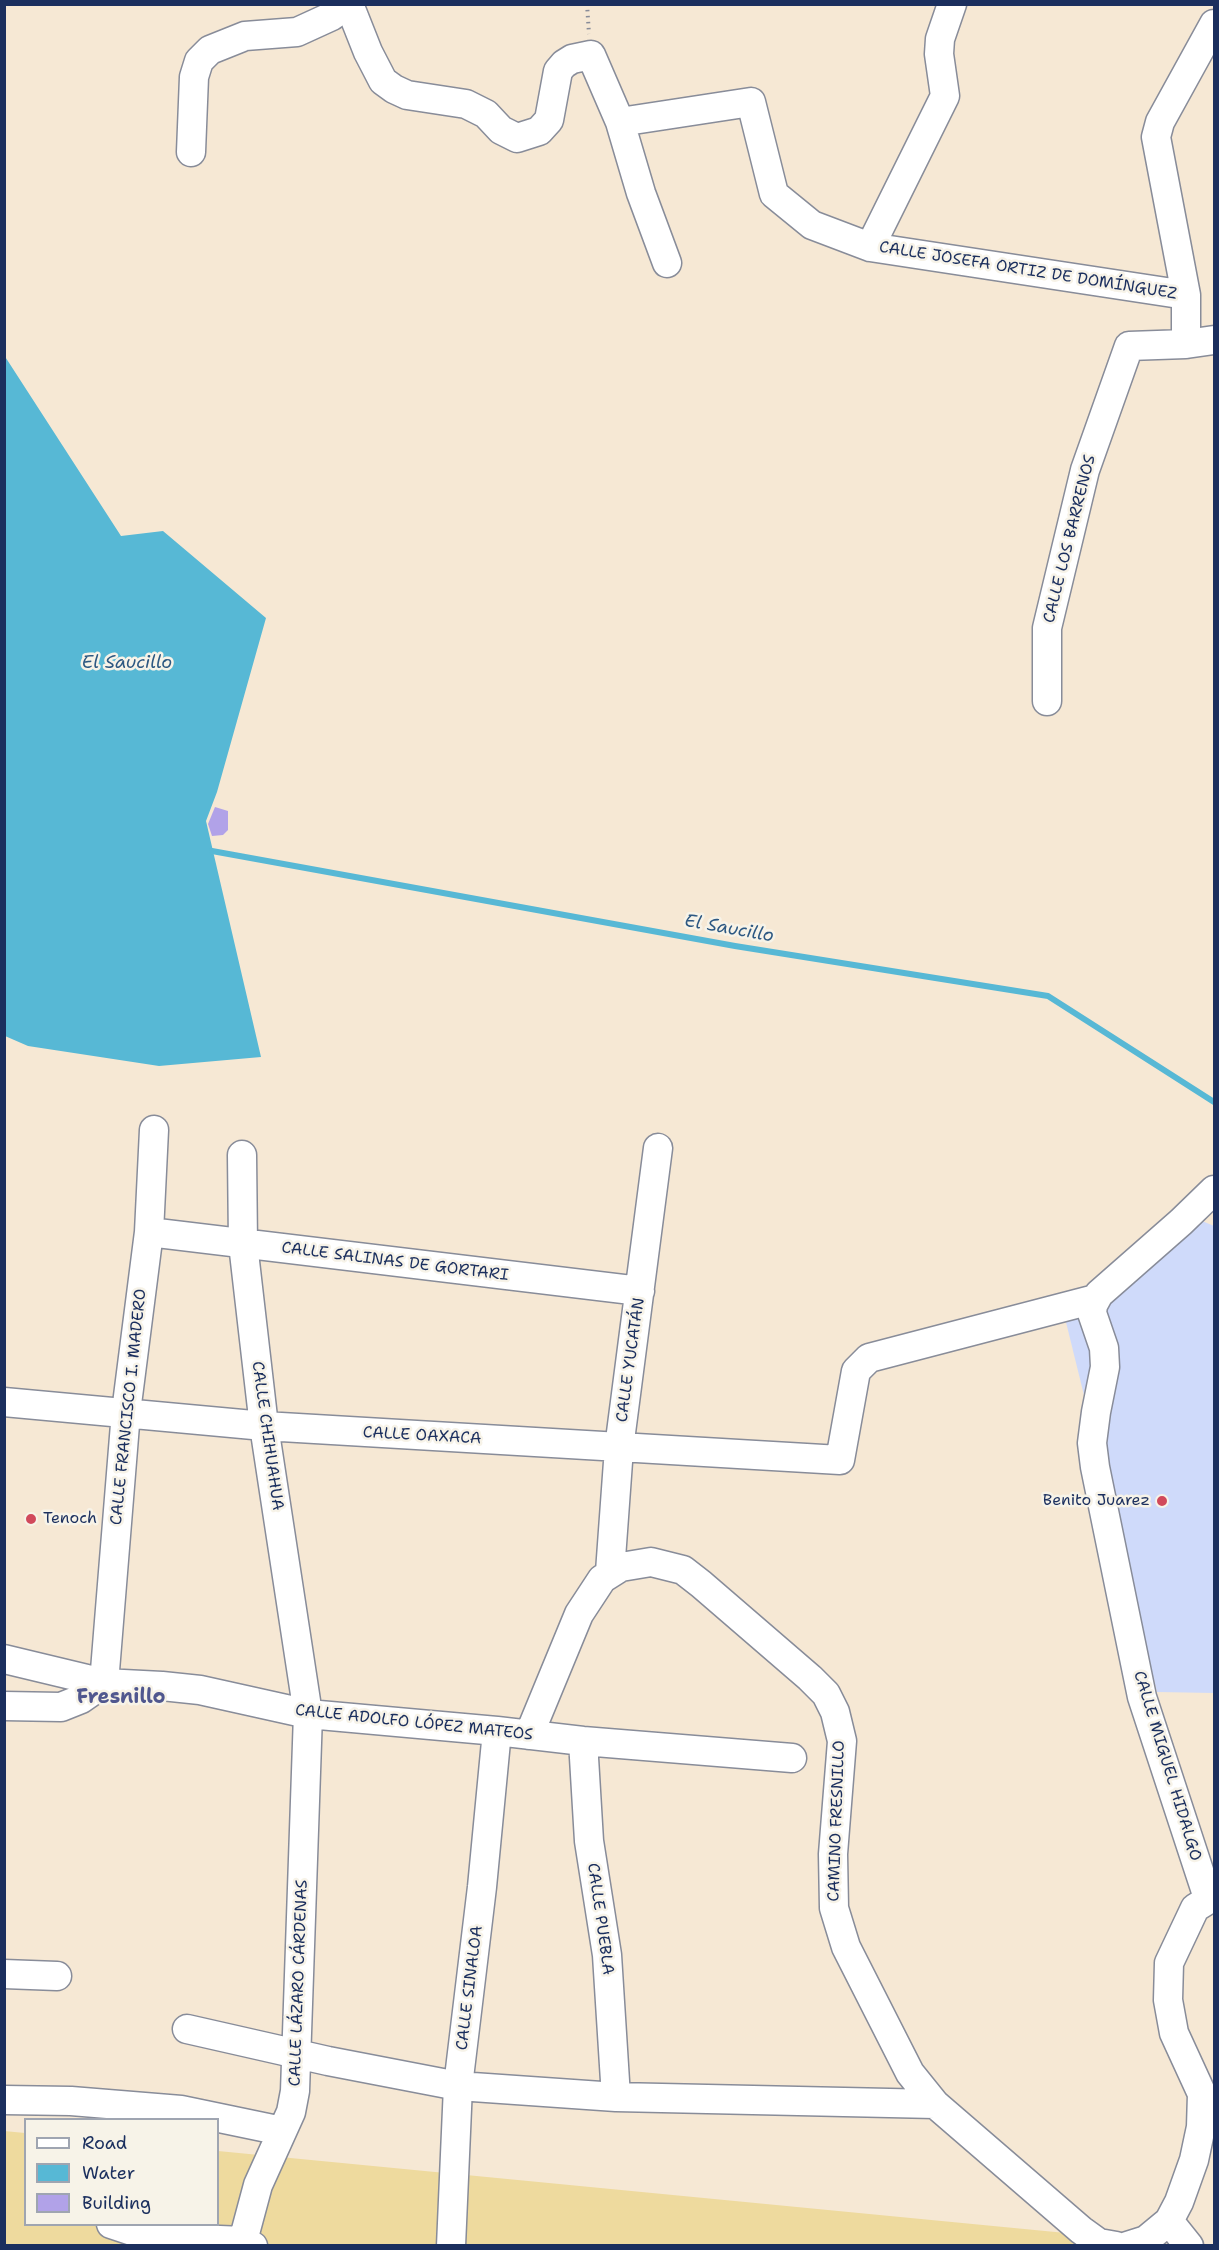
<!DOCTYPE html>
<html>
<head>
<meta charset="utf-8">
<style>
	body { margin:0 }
	#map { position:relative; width:1219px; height:2250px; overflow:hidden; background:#f6e8d4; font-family:"Shantell Sans",sans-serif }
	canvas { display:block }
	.frame { position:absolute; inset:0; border:6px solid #1b2f5e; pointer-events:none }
	.legend { position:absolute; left:24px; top:2118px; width:195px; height:108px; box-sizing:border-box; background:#f7f3e8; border:2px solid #9fa5b1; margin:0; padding:8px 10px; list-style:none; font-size:18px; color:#1b2f5e }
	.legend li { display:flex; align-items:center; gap:12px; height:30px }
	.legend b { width:30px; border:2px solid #9fa5b1 }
</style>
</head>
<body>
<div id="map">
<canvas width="1219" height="2250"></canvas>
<div class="frame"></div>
<ul class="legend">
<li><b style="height:8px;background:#fff"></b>Road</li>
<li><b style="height:16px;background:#57b8d5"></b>Water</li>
<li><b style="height:16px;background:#b1a2e8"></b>Building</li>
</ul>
</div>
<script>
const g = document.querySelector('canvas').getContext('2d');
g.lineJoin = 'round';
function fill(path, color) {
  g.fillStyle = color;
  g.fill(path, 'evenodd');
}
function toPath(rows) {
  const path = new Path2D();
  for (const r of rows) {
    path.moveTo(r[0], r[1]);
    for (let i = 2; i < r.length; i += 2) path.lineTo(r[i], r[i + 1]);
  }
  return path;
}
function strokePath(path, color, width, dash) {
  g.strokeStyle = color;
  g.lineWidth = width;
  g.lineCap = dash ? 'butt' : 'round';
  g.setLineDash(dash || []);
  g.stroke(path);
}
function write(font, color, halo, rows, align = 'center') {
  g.font = font + ' "Shantell Sans",sans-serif';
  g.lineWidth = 5;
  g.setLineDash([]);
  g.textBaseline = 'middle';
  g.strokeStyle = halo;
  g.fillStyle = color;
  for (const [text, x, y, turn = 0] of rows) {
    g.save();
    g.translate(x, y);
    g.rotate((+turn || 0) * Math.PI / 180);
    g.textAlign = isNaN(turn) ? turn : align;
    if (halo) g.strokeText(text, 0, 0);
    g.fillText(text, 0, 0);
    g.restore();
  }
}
const built = toPath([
	[1195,1218,1214,1226,1214,1693,1157,1692,1063,1310]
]);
const sand = toPath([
	[4,2131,25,2133,26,2224,218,2224,218,2151,1076,2234,1080,2245,5,2245]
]);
const water = toPath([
	[4,355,121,536,163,531,266,618,217,792,206,821,261,1057,159,1066,28,1046,5,1036]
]);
const stream = toPath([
	[212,851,735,946,1048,996,1214,1102]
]);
const building = toPath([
	[215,807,228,811,228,830,223,835,212,836,208,824]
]);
const path = toPath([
	[587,4,589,34]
]);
const minor = toPath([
	[349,4,368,52,383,81,394,89,407,95,466,104,486,114,501,130,517,138,539,131,549,120,558,71,564,64,572,59,591,55,620,122,641,193,667,263],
	[620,122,751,102,774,194,812,225,870,247,1186,295],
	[191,152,194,77,199,61,210,50,245,36,297,32,332,16,338,4],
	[870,247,945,96,939,54,940,39,952,4],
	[1186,344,1186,295,1156,137,1160,122,1214,24],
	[1047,701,1047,628,1085,470,1129,346,1186,344,1214,340],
	[242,1155,243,1244,264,1426,308,1714,295,2091,291,2112,258,2185,243,2241],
	[149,1232,640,1291],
	[4,1402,264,1426,840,1460,856,1371,869,1358,1095,1299],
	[610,1572,619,1448,658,1148],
	[4,1659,104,1683,162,1686,200,1690,308,1714,497,1731,583,1741,792,1758],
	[4,1706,61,1707,81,1699,104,1683,126,1412,149,1232,154,1130],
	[529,1735,579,1614,602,1579,621,1567,651,1562,683,1570,701,1584,810,1678,826,1694,835,1712,842,1741,833,1854,834,1908,846,1947,910,2073,935,2104,1081,2230,1099,2243,1116,2246],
	[583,1741,589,1841,607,1955,616,2097],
	[1208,1898,1142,1697,1095,1467,1092,1443,1096,1412,1105,1367,1104,1348,1092,1313,1093,1305,1099,1294,1181,1222,1214,1190],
	[4,1974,57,1976],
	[187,2029,328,2061,458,2086,616,2097,935,2104],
	[4,2100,71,2101,181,2110,282,2131],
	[1169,2221,1189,2246],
	[111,2224,150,2237,243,2241,253,2246],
	[451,2246,458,2086,482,1887,497,1731],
	[1127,2246,1146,2240,1169,2221,1179,2202,1194,2160,1201,2127,1202,2094,1174,2033,1168,2000,1169,1963,1195,1908,1214,1896]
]);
const markers = [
	[1162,1501,6,"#d1495b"],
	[31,1519,6,"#d1495b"]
];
const streetNames = [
	["CALLE JOSEFA ORTIZ DE DOMÍNGUEZ",1028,271,9],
	["CALLE LOS BARRENOS",1070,539,-76],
	["CALLE SALINAS DE GORTARI",395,1262,7],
	["CALLE YUCATÁN",631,1360,-82],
	["CALLE FRANCISCO I. MADERO",129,1407,-84],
	["CALLE CHIHUAHUA",267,1436,82],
	["CALLE OAXACA",422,1436,3],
	["CALLE ADOLFO LÓPEZ MATEOS",414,1723,6],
	["CALLE MIGUEL HIDALGO",1167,1766,73],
	["CAMINO FRESNILLO",837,1821,-88],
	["CALLE PUEBLA",600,1919,82],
	["CALLE LÁZARO CÁRDENAS",299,1983,-88],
	["CALLE SINALOA",470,1988,-83]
];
const poiNames = [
	["Benito Juarez",1150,1501],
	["Tenoch",43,1519,"left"]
];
const waterNames = [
	["El Saucillo",127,663],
	["El Saucillo",729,929,10]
];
const quarterNames = [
	["Fresnillo",121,1698]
];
fill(built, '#cfdafa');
fill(sand, '#eeda9e');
fill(water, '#57b8d5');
strokePath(stream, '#57b8d5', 6);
fill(building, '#b1a2e8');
strokePath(minor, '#888c99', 31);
strokePath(path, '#888c99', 4, [1.5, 4.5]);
strokePath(minor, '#fff', 28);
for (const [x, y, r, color] of markers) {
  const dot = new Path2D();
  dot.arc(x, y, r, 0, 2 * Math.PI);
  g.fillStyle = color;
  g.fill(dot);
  strokePath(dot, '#f7f3e8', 2);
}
write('16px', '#1b2f5e', '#f7f3e8', streetNames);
write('16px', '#1b2f5e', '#f7f3e8', poiNames, 'right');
write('italic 18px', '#2d5882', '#f7f3e8', waterNames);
write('bold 20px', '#50578e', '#f7f3e8', quarterNames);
</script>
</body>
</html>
